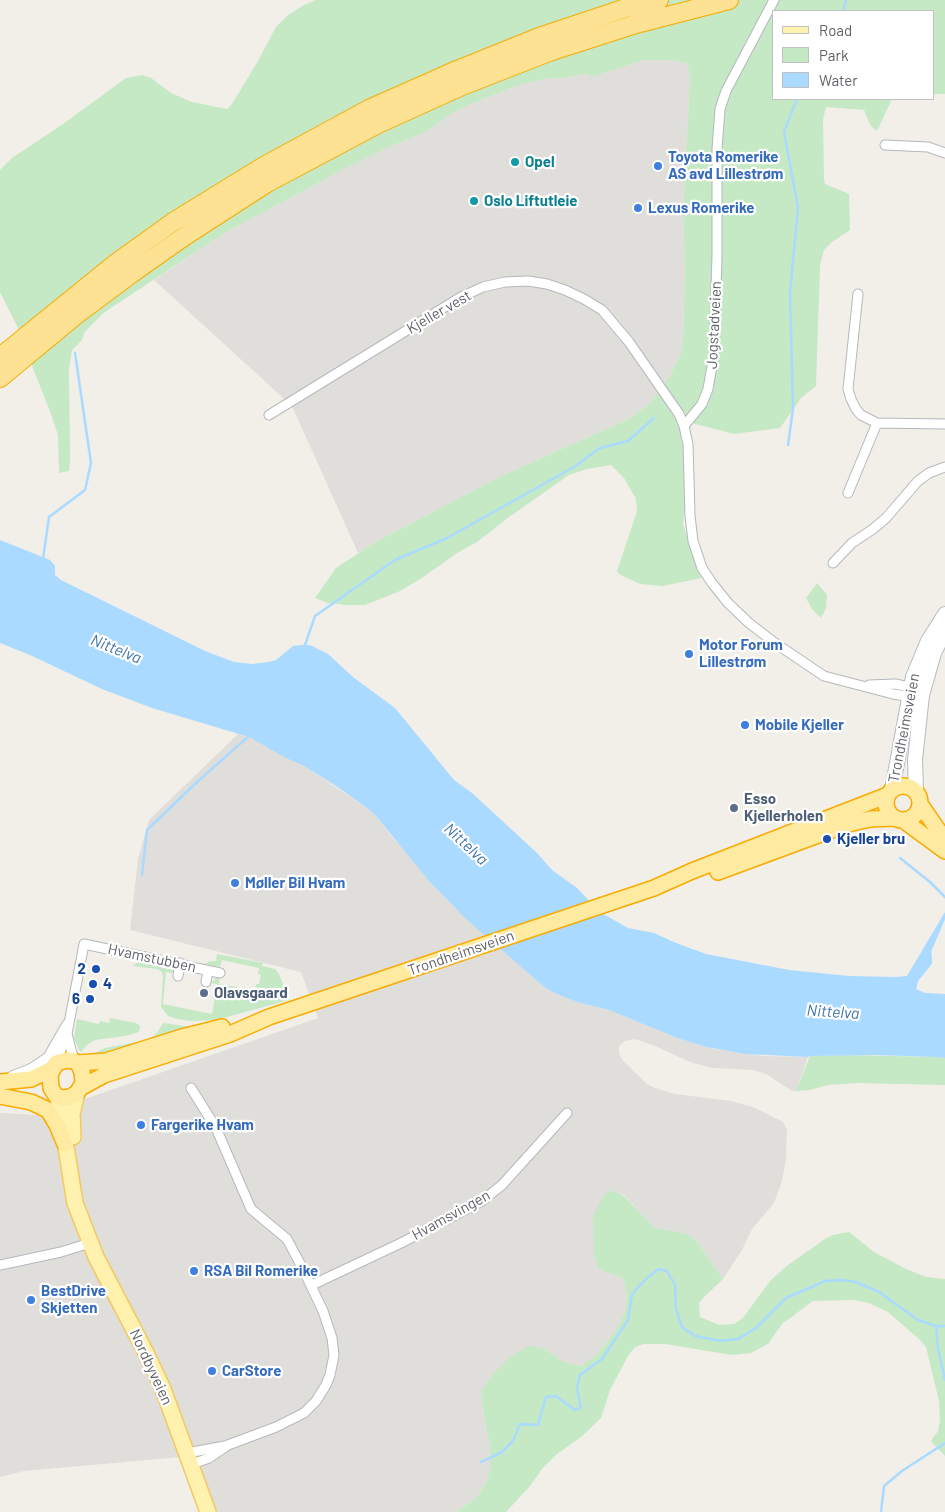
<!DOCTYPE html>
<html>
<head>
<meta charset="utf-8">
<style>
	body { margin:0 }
	#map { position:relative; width:945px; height:1512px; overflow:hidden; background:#f1efe8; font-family:Barlow,sans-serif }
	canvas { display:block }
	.legend { position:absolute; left:772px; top:10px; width:162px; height:90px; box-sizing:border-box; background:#fff; border:1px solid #bfc1c3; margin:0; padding:6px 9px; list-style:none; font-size:15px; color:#5f6368 }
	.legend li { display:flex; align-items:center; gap:10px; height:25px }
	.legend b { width:25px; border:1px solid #bfc1c3 }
</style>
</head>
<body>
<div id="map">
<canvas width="945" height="1512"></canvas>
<ul class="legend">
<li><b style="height:6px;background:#fff2af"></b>Road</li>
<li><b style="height:14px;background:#c5e8c5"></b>Park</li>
<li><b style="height:14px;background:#aadaff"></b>Water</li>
</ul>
</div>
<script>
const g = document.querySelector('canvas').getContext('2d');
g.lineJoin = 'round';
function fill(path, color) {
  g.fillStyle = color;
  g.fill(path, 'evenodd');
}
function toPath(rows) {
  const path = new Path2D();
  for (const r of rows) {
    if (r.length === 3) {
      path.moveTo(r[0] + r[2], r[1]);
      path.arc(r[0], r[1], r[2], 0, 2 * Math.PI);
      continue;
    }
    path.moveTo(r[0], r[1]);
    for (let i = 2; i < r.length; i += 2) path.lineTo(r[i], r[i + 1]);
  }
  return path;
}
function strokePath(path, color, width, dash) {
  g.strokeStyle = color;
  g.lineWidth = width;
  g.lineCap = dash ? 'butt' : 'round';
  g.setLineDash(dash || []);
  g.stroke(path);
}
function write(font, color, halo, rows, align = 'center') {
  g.font = font + ' Barlow,sans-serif';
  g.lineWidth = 4.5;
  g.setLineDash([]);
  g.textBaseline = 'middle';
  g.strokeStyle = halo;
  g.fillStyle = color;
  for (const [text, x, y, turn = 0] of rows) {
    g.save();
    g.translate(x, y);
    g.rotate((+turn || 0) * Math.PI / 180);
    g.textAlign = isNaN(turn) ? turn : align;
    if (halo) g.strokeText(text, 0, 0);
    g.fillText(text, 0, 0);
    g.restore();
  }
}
const industrial = toPath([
	[645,60,668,60,687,63,690,78,683,214,685,269,683,339,681,352,671,374,661,390,648,405,631,418,499,477,374,543,358,553,292,406,154,280,221,235,344,169,391,146,426,132,449,115,471,104,519,85,543,79,564,78,586,74,592,77],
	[238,734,249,737,284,757,304,766,367,808,376,816,392,837,403,847,429,881,448,901,543,986,552,992,577,1002,609,1010,677,1038,715,1049,762,1056,808,1057,796,1091,792,1091,766,1074,753,1070,712,1068,690,1062,655,1046,635,1039,625,1041,619,1046,619,1053,623,1061,647,1084,655,1088,675,1094,731,1101,753,1107,783,1122,787,1130,786,1159,782,1181,774,1203,752,1229,742,1250,723,1279,696,1240,685,1233,655,1228,624,1195,612,1190,616,1275,623,1278,627,1297,625,1312,615,1332,596,1355,581,1366,564,1362,543,1348,481,1392,483,1412,490,1447,491,1463,487,1481,477,1497,456,1512,213,1512,192,1456,24,1471,0,1477,0,1113,39,1115,318,1018,301,972,130,930,138,859,149,820]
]);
const green = toPath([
	[316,0,945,0,945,94,934,94,934,11,774,11,774,99,892,99,877,131,871,126,864,111,866,110,826,107,823,119,824,180,825,184,849,194,850,230,832,242,824,250,820,265,816,386,801,398,780,428,734,434,684,421,687,492,683,524,701,578,663,586,640,584,619,574,617,571,637,511,636,499,624,478,611,465,587,469,569,475,509,517,477,542,457,553,422,578,400,591,365,605,347,605,328,603,315,598,336,568,374,543,499,477,631,418,648,405,661,390,671,374,681,352,683,339,685,269,683,214,690,78,687,63,668,60,645,60,592,77,586,74,564,78,543,79,519,85,471,104,449,115,426,132,391,146,344,169,221,235,102,314,84,333,82,340,72,350,69,369,70,460,69,471,59,473,58,435,51,414,31,363,25,342,0,292,0,170,12,158,63,124,126,78,142,75,151,78,171,93,192,102,227,109,232,104,258,61,276,27,288,15,304,5],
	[817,583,827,595,826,608,821,618,812,609,806,598],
	[217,954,263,963,262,966,275,969,279,974,289,1000,216,1020,191,1021,177,1019,168,1016,161,1007,163,976,162,972,157,969,133,966,138,962,174,970,174,973,166,972,163,1004,212,1014,217,984,211,983,217,977,220,977,219,984,255,991,256,984,259,984,261,975,258,974,259,968,222,960,220,967,205,964,210,961,216,961],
	[110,1018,136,1023,140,1026,139,1032,125,1036,95,1040,88,1044,81,1052,79,1050,74,1038,77,1019,99,1024,100,1021,109,1023],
	[163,1023,184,1026,205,1027,124,1051,91,1055,105,1048,148,1040,157,1033],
	[844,1055,936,1057,945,1058,945,1085,857,1083,828,1085,810,1090,796,1091,810,1056],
	[612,1190,624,1196,655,1228,685,1233,696,1240,723,1279,704,1297,699,1303,700,1317,719,1325,734,1324,743,1318,770,1281,788,1265,825,1239,833,1235,849,1232,874,1252,906,1269,926,1277,945,1279,945,1456,931,1441,938,1431,940,1420,939,1401,926,1347,919,1339,888,1312,869,1303,854,1300,813,1301,782,1324,768,1344,751,1353,732,1355,665,1344,644,1344,635,1347,628,1356,610,1390,601,1418,581,1437,557,1454,542,1469,530,1486,506,1512,456,1512,477,1497,487,1481,491,1463,490,1447,483,1412,481,1391,491,1377,510,1357,529,1346,543,1348,564,1362,581,1366,596,1355,615,1332,625,1312,627,1297,623,1278,599,1269,594,1256,593,1216,604,1195]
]);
const water = toPath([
	[0,540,50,560,55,566,55,575,61,580,205,651,234,662,252,664,269,662,276,660,293,646,301,645,310,645,328,654,353,677,395,708,454,780,472,793,537,853,552,870,577,888,600,912,628,928,654,933,676,943,706,954,789,970,849,976,896,977,907,976,945,912,945,916,930,951,931,963,919,978,916,989,925,993,945,994,945,1058,936,1057,874,1055,810,1056,808,1057,745,1054,707,1047,677,1038,609,1010,577,1002,552,992,543,986,465,918,429,881,376,816,367,808,336,786,304,766,284,757,249,737,152,708,102,689,30,655,0,643]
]);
const stream = toPath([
	[843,11,846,0],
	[788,445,793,409,790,292,798,208,784,132,797,99],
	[43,559,49,517,85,490,91,463,75,353],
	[305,645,315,616,395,560,447,538,574,467,600,448,628,441,654,418],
	[900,858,930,882,945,897],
	[142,875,147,830,197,782,249,736],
	[919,978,931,963,930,951,945,916],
	[936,1326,938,1348,945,1380],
	[481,1462,502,1452,513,1441,520,1424,538,1425,546,1397,556,1396,575,1410,581,1407,577,1389,580,1375,602,1359,628,1320,632,1294,648,1277,659,1269,667,1271,675,1285,676,1309,682,1327,695,1336,720,1341,738,1339,756,1328,786,1298,825,1281,841,1280,856,1282,879,1292,918,1320,936,1326,945,1326],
	[881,1512,884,1486,902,1471,945,1443]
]);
const minor = toPath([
	[885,145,928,147,945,153],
	[858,294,848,389,851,399,856,409,861,415,877,423,945,424],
	[269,415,461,297,483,287,505,282,528,281,547,284,565,290,584,299,602,310,629,342,679,414,684,426,688,444,690,516,693,541,702,568,712,583,728,603,749,623,775,643,824,676,893,694,912,697],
	[684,426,702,404,708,389,714,355,717,255,717,149,720,109,726,91,774,0],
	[848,493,877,423],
	[833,563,852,543,873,529,886,518,918,481,929,473,945,467],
	[869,685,895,684,910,687,915,690],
	[178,976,180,963],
	[206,982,208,971],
	[67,1034,74,1061],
	[56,1063,67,1034,84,944,220,973],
	[12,1076,32,1068,48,1057,67,1024],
	[191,1088,216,1128,251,1209,287,1239,303,1269,323,1311,332,1338,334,1355,330,1375,326,1385,316,1401,304,1413,276,1427,228,1445,209,1458,192,1464],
	[0,1265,61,1252,90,1243],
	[312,1285,401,1243,482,1201,502,1185,567,1113],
	[187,1453,225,1446]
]);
const secondary = toPath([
	[892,790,913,677,928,641,945,614],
	[916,792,915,760,922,695,934,653,945,631]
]);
const primary = toPath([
	[58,1097,75,1203,96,1257,146,1353,163,1389,208,1512],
	[73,1137,72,1114,77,1093]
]);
const trunk = toPath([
	[903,803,17],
	[920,804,945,840],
	[903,820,945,851],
	[718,872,848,824,870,819,894,818],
	[67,1060,74,1061,79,1065,82,1072,83,1083,77,1093,70,1097,61,1098,56,1096,51,1088,50,1075,56,1063,67,1060],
	[77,1063,106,1061,182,1037,222,1027],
	[0,1082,31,1079,52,1069],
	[82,1087,104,1075,230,1034,269,1017,654,888,692,871,888,795],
	[0,1096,31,1102,48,1110,57,1125,65,1144]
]);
const motorway = toPath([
	[0,357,116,263,173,222,264,166,369,109,457,70,539,37,626,8,659,0],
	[0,378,76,315,131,274,185,236,267,183,378,124,462,86,549,52,636,24,729,0]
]);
const markers = [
	[515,162,5,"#0f9aa8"],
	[658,166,5,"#3f7fe0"],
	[474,201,5,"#0f9aa8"],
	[638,208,5,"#3f7fe0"],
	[689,654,5,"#3f7fe0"],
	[745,725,5,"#3f7fe0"],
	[734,808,5,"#5c6f8a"],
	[827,839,5,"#1a4fb4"],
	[235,883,5,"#3f7fe0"],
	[96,969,5,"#1a4fb4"],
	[93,984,5,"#1a4fb4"],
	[204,993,5,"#5c6f8a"],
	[90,999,5,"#1a4fb4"],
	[141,1125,5,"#3f7fe0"],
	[194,1271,5,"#3f7fe0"],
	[31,1300,5,"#3f7fe0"],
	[212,1371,5,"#3f7fe0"]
];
const shopNames = [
	["Toyota Romerike",668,157],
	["AS avd Lillestrøm",668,174],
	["Lexus Romerike",648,208],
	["Motor Forum",699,645],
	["Lillestrøm",699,662],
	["Mobile Kjeller",755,725],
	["Møller Bil Hvam",245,883],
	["Fargerike Hvam",151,1125],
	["RSA Bil Romerike",204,1271],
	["BestDrive",41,1291],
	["Skjetten",41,1308],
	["CarStore",222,1371]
];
const cultureNames = [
	["Opel",525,162],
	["Oslo Liftutleie",484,201]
];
const streetNames = [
	["Kjeller vest",439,312,-30],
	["Jogstadveien",714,325,-87],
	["Trondheimsveien",904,728,-79],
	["Trondheimsveien",461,953,-19],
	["Hvamstubben",152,958,12],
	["Hvamsvingen",451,1215,-29],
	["Nordbyveien",151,1367,65]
];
const serviceNames = [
	["Esso",744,799],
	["Kjellerholen",744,816],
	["Olavsgaard",214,993]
];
const transitNames = [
	["Kjeller bru",837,839],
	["2",86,969,"right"],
	["4",103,984],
	["6",80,999,"right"]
];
const waterNames = [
	["Nittelva",116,649,22],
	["Nittelva",466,844,43],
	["Nittelva",833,1012,4]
];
fill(industrial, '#e0deda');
fill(green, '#c5e8c5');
fill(water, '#aadaff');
strokePath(stream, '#aadaff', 2.5);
strokePath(minor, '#b5b8bc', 11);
strokePath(secondary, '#b6babf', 16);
strokePath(primary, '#f2c960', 18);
strokePath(trunk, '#f9ab00', 18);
strokePath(motorway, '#f9ab00', 20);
strokePath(minor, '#fff', 9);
strokePath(secondary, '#fff', 14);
strokePath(primary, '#fff2af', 15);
strokePath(trunk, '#feeaa1', 15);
strokePath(motorway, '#fde293', 18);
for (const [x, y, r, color] of markers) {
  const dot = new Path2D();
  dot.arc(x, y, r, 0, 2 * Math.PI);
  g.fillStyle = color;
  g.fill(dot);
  strokePath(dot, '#fff', 2);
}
write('bold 15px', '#366cbe', '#fff', shopNames, 'left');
write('bold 15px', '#0d838f', '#fff', cultureNames, 'left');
write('15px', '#5f6368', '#fff', streetNames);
write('bold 15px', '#4e5e75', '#fff', serviceNames, 'left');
write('bold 15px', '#164399', '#fff', transitNames, 'left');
write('italic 16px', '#4174aa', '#fff', waterNames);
</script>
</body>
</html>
